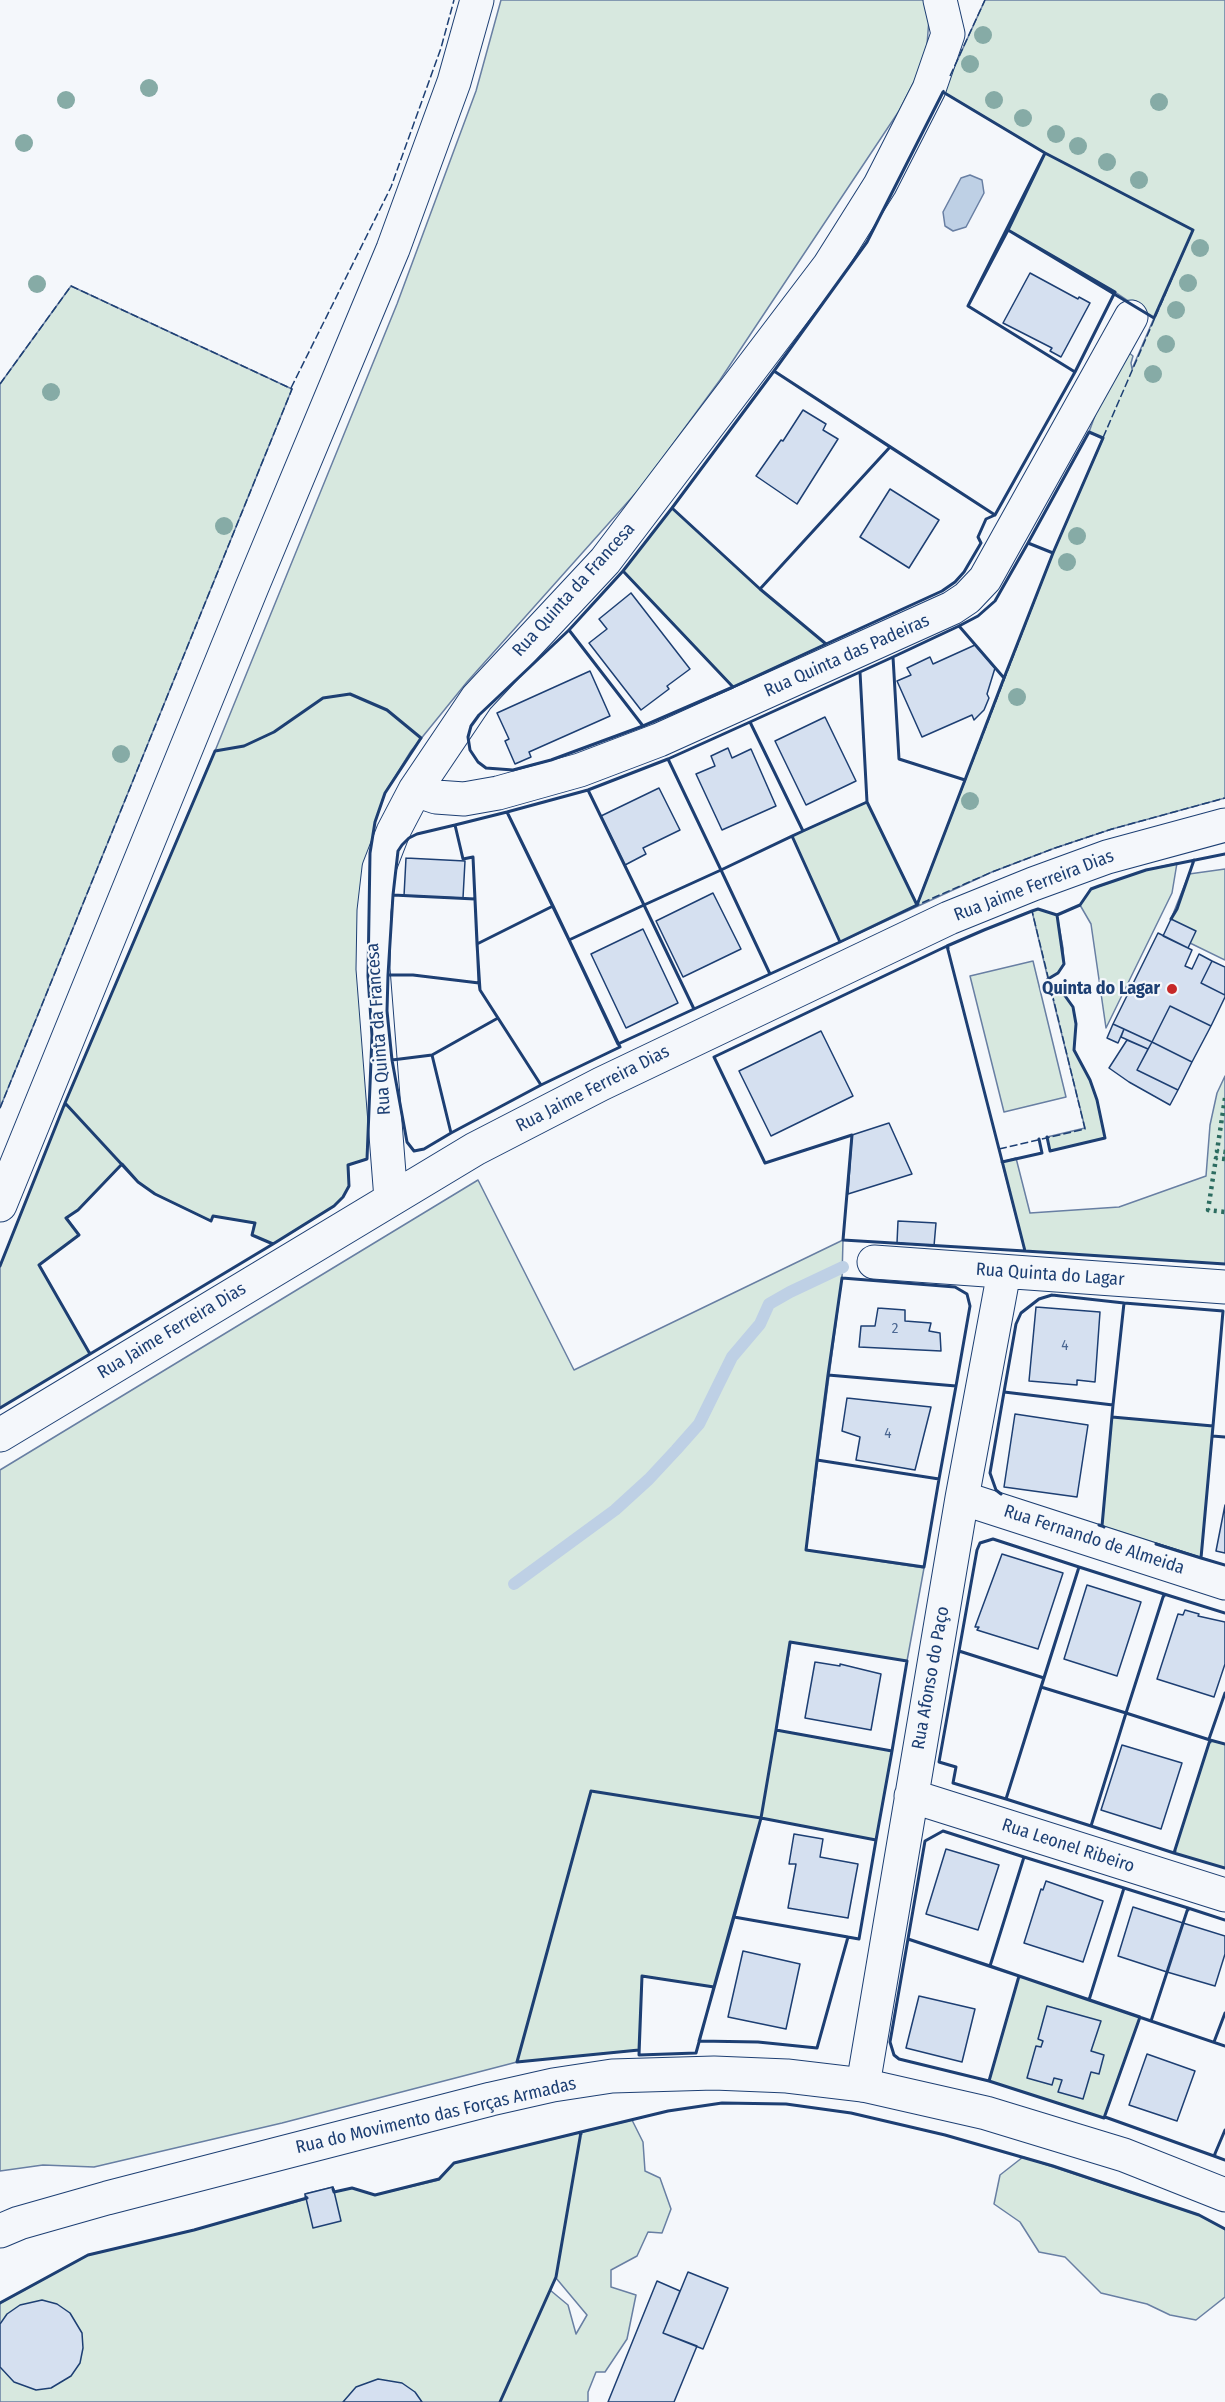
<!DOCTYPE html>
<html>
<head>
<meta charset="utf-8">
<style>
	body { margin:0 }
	canvas { display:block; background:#f4f7fb }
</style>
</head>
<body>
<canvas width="1225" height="2402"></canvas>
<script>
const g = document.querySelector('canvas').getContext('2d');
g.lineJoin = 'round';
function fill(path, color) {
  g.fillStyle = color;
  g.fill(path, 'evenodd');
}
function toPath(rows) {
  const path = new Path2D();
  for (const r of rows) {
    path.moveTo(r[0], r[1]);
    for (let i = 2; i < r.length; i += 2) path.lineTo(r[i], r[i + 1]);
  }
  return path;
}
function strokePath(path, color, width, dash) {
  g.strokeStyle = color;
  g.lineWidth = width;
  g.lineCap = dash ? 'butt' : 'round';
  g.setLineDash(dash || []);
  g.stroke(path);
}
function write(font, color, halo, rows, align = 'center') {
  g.font = font + ' "Fira Sans Condensed",sans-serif';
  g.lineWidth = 4.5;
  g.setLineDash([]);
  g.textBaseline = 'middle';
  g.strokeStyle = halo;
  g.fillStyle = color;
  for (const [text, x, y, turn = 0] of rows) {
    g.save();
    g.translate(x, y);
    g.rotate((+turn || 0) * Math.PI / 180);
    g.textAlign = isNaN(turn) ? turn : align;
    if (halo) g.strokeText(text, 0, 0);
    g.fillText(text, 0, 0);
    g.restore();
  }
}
const green = toPath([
	[501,0,927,0,929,19,927,45,919,72,899,111,720,380,642,486,467,682,411,751,385,793,375,822,370,853,372,1036,367,1159,348,1165,349,1186,343,1197,334,1206,273,1244,252,1235,254,1223,213,1216,211,1221,155,1194,138,1182,122,1164,78,1210,67,1218,79,1235,39,1265,90,1354,0,1408,0,1266,65,1103,215,751,397,304,476,91,501,0],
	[985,0,1225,0,1225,798,1112,829,1055,848,992,872,840,942,792,836,867,802,917,904,1053,553,1103,439,1089,432,1104,391,1128,352,1133,356,1131,363,1132,369,1154,318,1115,292,1008,230,1045,153,943,92,985,0],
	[71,286,292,389,0,1108,0,384,71,286],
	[672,508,760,589,826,644,733,687,623,571,672,508],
	[1177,863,1172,893,1106,1028,1091,924,1080,905,1091,889,1146,870,1177,863],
	[1225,869,1225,960,1190,943,1171,919,1189,874,1225,869],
	[1038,909,1057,915,1063,948,1064,964,1058,973,1048,979,1032,911,1038,909],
	[1033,961,1066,1097,1004,1112,970,976,1033,961],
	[1051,991,1063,993,1073,1007,1076,1024,1074,1050,1090,1080,1097,1100,1105,1138,1050,1151,1047,1137,1085,1128,1051,991],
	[1225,1076,1225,1264,1025,1251,1002,1162,1016,1158,1030,1213,1119,1207,1206,1176,1210,1125,1217,1093,1225,1076],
	[478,1180,574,1370,843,1240,842,1278,806,1550,924,1568,907,1661,791,1642,776,1730,892,1751,876,1840,761,1818,714,1987,642,1976,639,2050,517,2062,282,2123,94,2167,43,2165,0,2171,0,1470,478,1180],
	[1112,1417,1213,1426,1201,1558,1102,1526,1112,1417],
	[1210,1740,1225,1744,1225,1868,1174,1853,1210,1740],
	[1019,1976,1140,2017,1104,2118,989,2081,1019,1976],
	[632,2120,643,2142,645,2171,660,2178,671,2209,662,2233,648,2232,637,2256,611,2270,611,2287,636,2295,627,2339,605,2372,596,2372,588,2392,588,2402,0,2402,0,2303,88,2255,194,2230,306,2199,305,2194,333,2187,334,2192,352,2188,375,2195,439,2180,454,2163,632,2120],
	[556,2278,587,2315,576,2334,568,2305,550,2290,556,2278],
	[1023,2157,1199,2215,1225,2229,1225,2297,1196,2320,1170,2315,1147,2304,1101,2293,1065,2257,1039,2252,1020,2222,994,2204,1000,2175,1023,2157]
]);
const water = toPath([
	[970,175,982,180,984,193,966,227,953,231,945,226,943,212,961,178,970,175]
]);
const stream = toPath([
	[514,1584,615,1510,649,1479,676,1450,699,1424,732,1357,760,1324,769,1304,790,1292,843,1267]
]);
const building = toPath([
	[1030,273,1078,299,1079,297,1090,303,1061,357,1050,351,1052,348,1003,323,1030,273],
	[803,410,826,424,823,430,838,439,797,504,756,476,781,440,783,441,803,410],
	[890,489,939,520,909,568,860,537,890,489],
	[631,593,690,669,667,686,669,689,641,710,589,643,607,629,599,619,631,593],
	[975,645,995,668,987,694,989,698,984,710,974,720,972,715,922,737,897,681,911,675,907,668,930,657,933,664,975,645],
	[590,671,610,716,529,752,531,757,515,764,505,741,509,739,497,713,590,671],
	[825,717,856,781,806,805,775,741,825,717],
	[728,748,732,758,751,749,776,806,722,830,696,774,715,766,711,756,728,748],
	[659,788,680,830,643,848,646,854,625,865,601,816,659,788],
	[406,858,465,861,463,898,404,896,406,858],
	[713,893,741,949,683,977,656,921,713,893],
	[1171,919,1196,931,1188,948,1163,936,1171,919],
	[643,929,678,1003,626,1028,591,954,643,929],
	[1158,933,1192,950,1185,966,1192,969,1199,954,1212,961,1201,983,1225,995,1225,997,1211,1026,1170,1006,1152,1042,1113,1024,1158,933],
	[1212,961,1225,967,1225,995,1201,983,1212,961],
	[1170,1006,1211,1026,1192,1062,1152,1042,1170,1006],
	[1113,1024,1124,1029,1118,1043,1107,1038,1113,1024],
	[1124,1029,1152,1042,1148,1049,1121,1037,1124,1029],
	[821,1031,853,1096,771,1136,739,1071,821,1031],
	[1127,1040,1148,1049,1137,1070,1178,1090,1170,1105,1129,1082,1109,1068,1127,1040],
	[1152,1042,1192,1062,1178,1090,1137,1070,1152,1042],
	[889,1123,912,1174,848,1194,852,1135,889,1123],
	[898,1221,936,1223,934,1246,897,1243,898,1221],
	[1036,1307,1100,1312,1095,1382,1077,1380,1077,1385,1029,1381,1036,1307],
	[878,1308,905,1310,905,1321,931,1323,929,1331,940,1333,941,1351,859,1347,861,1326,875,1326,878,1308],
	[847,1398,931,1407,915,1470,856,1460,860,1437,842,1431,847,1398],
	[1015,1414,1088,1425,1077,1497,1004,1487,1015,1414],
	[1225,1505,1225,1553,1216,1551,1225,1505],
	[1002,1554,1063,1573,1038,1649,977,1630,979,1627,975,1627,1002,1554],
	[1087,1585,1141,1602,1117,1676,1064,1659,1087,1585],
	[1185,1610,1199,1614,1198,1616,1225,1622,1225,1664,1214,1697,1157,1679,1178,1614,1183,1615,1185,1610],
	[815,1662,840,1666,840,1664,881,1674,871,1730,805,1718,815,1662],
	[1122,1745,1182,1763,1161,1829,1101,1810,1122,1745],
	[794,1834,823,1839,820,1857,858,1864,848,1918,788,1908,796,1864,789,1864,794,1834],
	[946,1849,999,1865,978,1930,926,1914,946,1849],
	[1046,1881,1103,1901,1083,1962,1024,1943,1041,1889,1043,1890,1046,1881],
	[1133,1907,1183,1923,1167,1972,1118,1956,1133,1907],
	[1183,1923,1225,1936,1225,1954,1215,1986,1167,1972,1183,1923],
	[743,1951,800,1964,786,2029,728,2017,743,1951],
	[919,1996,975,2009,962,2062,906,2048,919,1996],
	[1047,2006,1101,2021,1091,2051,1104,2055,1099,2074,1091,2072,1083,2099,1058,2092,1062,2080,1054,2078,1052,2085,1027,2078,1036,2046,1041,2047,1043,2041,1038,2039,1047,2006],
	[1147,2054,1195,2071,1177,2121,1129,2105,1147,2054],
	[333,2187,341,2221,313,2228,305,2194,333,2187],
	[688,2272,728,2288,703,2349,663,2333,688,2272],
	[657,2281,680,2291,663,2333,697,2346,674,2402,608,2402,657,2281],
	[42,2300,57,2304,70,2313,82,2333,83,2348,80,2363,71,2376,51,2388,36,2390,14,2382,0,2367,0,2324,7,2314,20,2305,42,2300],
	[378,2379,402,2383,415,2392,422,2402,343,2402,356,2387,378,2379]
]);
const minor = toPath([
	[415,790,436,797,464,799,498,793,580,770,659,740,952,608,967,598,985,579,1131,317],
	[391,1199,373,969,374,911,379,868,393,832,415,790,477,698,605,561,829,266,880,185,929,89,948,34,940,0],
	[874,1262,1225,1287],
	[0,1435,475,1149,601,1084,949,918,1033,884,1107,857,1225,825],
	[962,1498,1225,1583],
	[911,1796,1225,1895],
	[863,2085,962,1498,1004,1272]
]);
const major = toPath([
	[0,1205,252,587,393,249,454,82,477,0],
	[0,2231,19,2223,107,2198,491,2099,553,2085,612,2076,714,2073,787,2076,863,2085,986,2113,1124,2155,1225,2195]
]);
const hedge = toPath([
	[1225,1098,1217,1151,1225,1152],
	[1225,1159,1216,1158,1208,1210,1225,1212]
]);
const fence = toPath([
	[950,76,985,0],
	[944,90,943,92,1045,153,1193,230,1053,553,917,905,992,872,1055,848,1112,829,1225,798],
	[0,384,71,286,292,389,0,1108],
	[291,388,391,187,441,48,454,0],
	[999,1149,1085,1129,1032,911]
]);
const wall = toPath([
	[943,92,1045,153,968,306,1075,372,995,515,774,371,867,242,943,92],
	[1045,153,1193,230,1154,318,1008,230,1045,153],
	[1008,230,1115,292,1075,372,968,306,1008,230],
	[774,371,890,447,760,589,672,508,774,371],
	[1089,432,1103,438,1053,553,1028,543,1089,432],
	[890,447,995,515,986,519,978,537,981,543,964,572,955,582,942,591,826,644,760,589,890,447],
	[672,508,760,589,826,644,733,687,623,571,672,508],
	[1028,543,1053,553,1004,678,959,626,978,616,995,601,1028,543],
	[623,571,733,687,643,726,569,630,623,571],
	[959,626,1004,678,965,780,899,759,893,657,959,626],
	[569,630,643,726,551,760,513,770,486,768,478,762,470,750,468,737,471,726,479,715,569,630],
	[893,657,899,759,965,780,917,905,867,802,860,672,893,657],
	[860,672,867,802,803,831,750,722,860,672],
	[350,694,387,710,421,738,385,793,375,822,370,853,368,976,372,1036,367,1159,348,1165,349,1186,343,1197,334,1206,273,1244,252,1235,255,1223,213,1216,211,1221,155,1194,138,1182,65,1103,215,751,244,746,274,732,323,698,350,694],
	[750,722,803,831,721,870,668,759,750,722],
	[668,759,721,870,644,905,588,790,668,759],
	[588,790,644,905,569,940,507,812,588,790],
	[867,802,917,905,840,942,792,836,867,802],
	[507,812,553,906,477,944,473,857,463,859,455,825,507,812],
	[455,825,463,859,473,857,475,899,393,895,398,851,402,845,409,838,417,834,455,825],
	[792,836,840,942,770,974,721,870,792,836],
	[721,870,770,974,694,1009,644,905,721,870],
	[393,895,475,899,479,983,413,975,388,975,393,895],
	[644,905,694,1009,618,1044,569,940,644,905],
	[1171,919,1177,909,1194,860],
	[947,946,999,1149,1025,1251,843,1240,852,1135,765,1163,714,1057,947,946],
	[948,948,947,946,984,930,1032,911,1038,909,1057,915,1080,905,1091,889,1099,886,1146,870,1225,854],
	[388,975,413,975,479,983,480,990,498,1018,432,1055,392,1060,387,1011,388,975],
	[1048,979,1058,973,1064,964,1057,915],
	[498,1018,541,1085,620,1047,553,906,477,944,480,990,541,1085,451,1133,432,1055,498,1018],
	[432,1055,451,1133,424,1149,414,1151,407,1142,392,1060,432,1055],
	[1047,1137,1050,1151,1105,1138,1097,1100,1090,1080,1074,1050,1076,1024,1073,1007,1063,993,1051,991],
	[1002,1162,1042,1153,1039,1139],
	[122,1164,138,1182,155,1194,211,1221,213,1216,255,1223,252,1235,273,1244,90,1354,39,1265,79,1235,66,1218,78,1210,122,1164],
	[1025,1251,1225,1264],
	[0,1266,65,1103,66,1105],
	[842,1278,955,1287,967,1294,970,1306,956,1386,828,1375,842,1278],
	[1052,1295,1124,1303,1113,1405,1004,1392,1016,1324,1021,1313,1039,1299,1052,1295],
	[828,1375,956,1386,939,1479,817,1460,828,1375],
	[0,1408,90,1354,89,1352],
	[1112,1417,1213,1426,1201,1558,1156,1544],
	[1212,1436,1225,1437],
	[817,1460,939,1479,924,1567,806,1550,817,1460],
	[1001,1494,996,1490,990,1473,1004,1392,1113,1405,1102,1526,1104,1527],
	[1099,1525,1102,1526,1113,1405,1124,1303,1223,1311,1213,1426,1112,1417],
	[993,1539,1079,1567,1044,1678,959,1651,977,1550,980,1543,993,1539],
	[1201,1556,1201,1558,1225,1565],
	[1079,1567,1164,1594,1126,1713,1041,1687,1079,1567],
	[1164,1596,1164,1594,1225,1613],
	[790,1642,907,1661,892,1751,776,1730,790,1642],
	[959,1651,1044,1678,1006,1799,953,1783,956,1767,939,1762,959,1651],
	[1041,1687,1126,1713,1091,1826,1006,1799,1041,1687],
	[1126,1713,1210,1740,1174,1853,1091,1826,1126,1713],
	[776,1730,892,1751,876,1840,761,1818,776,1730],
	[1209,1739,1225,1693],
	[1210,1742,1210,1740,1225,1744],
	[591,1791,761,1818,714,1987,642,1976,639,2050,517,2062,591,1791],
	[761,1818,876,1840,859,1939,734,1917,761,1818],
	[943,1831,1024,1857,990,1966,908,1939,925,1841,943,1831],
	[1175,1851,1174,1853,1225,1868],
	[1024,1857,1124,1888,1089,2000,990,1966,1024,1857],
	[1124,1888,1188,1908,1151,2021,1089,2000,1124,1888],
	[1188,1910,1188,1908,1225,1920],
	[734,1917,848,1937,817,2048,758,2042,699,2041,734,1917],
	[908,1939,1019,1976,989,2081,899,2059,894,2055,890,2042,908,1939],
	[642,1976,714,1987,696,2053,639,2055,642,1976],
	[1019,1976,1140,2017,1104,2118,989,2081,1019,1976],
	[1148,2020,1225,2046],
	[1214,2042,1225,2013],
	[1105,2117,1214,2156,1225,2130],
	[1215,2155,1214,2156,1225,2160],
	[333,2189,334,2192,352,2188,375,2195,439,2179,454,2163,581,2132,581,2134],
	[0,2303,88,2255,194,2230,307,2198,306,2197],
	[500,2402,556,2277,581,2132,668,2111,722,2103,786,2104,851,2113,945,2135,1053,2166,1199,2215,1225,2229]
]);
const trees = [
	[983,35],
	[970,64],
	[149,88],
	[66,100],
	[994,100],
	[1159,102],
	[1023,118],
	[1056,134],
	[24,143],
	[1078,146],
	[1107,162],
	[1139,180],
	[1200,248],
	[1188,283],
	[37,284],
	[1176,310],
	[1166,344],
	[1153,374],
	[51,392],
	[224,526],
	[1077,536],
	[1067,562],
	[1017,697],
	[121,754],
	[970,801]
];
const markers = [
	[1172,989,6,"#c62828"]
];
const numberNames = [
	["2",895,1329],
	["4",1065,1346],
	["4",888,1434]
];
const streetNames = [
	["Rua Quinta da Francesa",574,590,-48],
	["Rua Quinta das Padeiras",847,656,-24],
	["Rua Jaime Ferreira Dias",1034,886,-21],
	["Rua Quinta da Francesa",379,1029,-94],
	["Rua Jaime Ferreira Dias",593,1089,-27],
	["Rua Quinta do Lagar",1050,1275,4],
	["Rua Jaime Ferreira Dias",172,1331,-31],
	["Rua Fernando de Almeida",1094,1540,18],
	["Rua Afonso do Paço",931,1678,-80],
	["Rua Leonel Ribeiro",1068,1846,18],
	["Rua do Movimento das Forças Armadas",436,2116,-13]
];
const poiNames = [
	["Quinta do Lagar",1160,989]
];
fill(green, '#d7e8df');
strokePath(green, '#687fa3', 1.5);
fill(water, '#bed0e5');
strokePath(water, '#687fa3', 1.5);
strokePath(stream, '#bed0e5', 12);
fill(building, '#d5e0f0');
strokePath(building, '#1d3f73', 1.5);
strokePath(minor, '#1d3f73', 35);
strokePath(major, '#1d3f73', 35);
strokePath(minor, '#f4f7fb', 33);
strokePath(major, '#f4f7fb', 33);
strokePath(hedge, '#2c6c60', 4.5, [3, 4.5]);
strokePath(fence, '#1d3f73', 1.5, [8, 3]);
strokePath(wall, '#1d3f73', 3);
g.fillStyle = '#86aba6';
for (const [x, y] of trees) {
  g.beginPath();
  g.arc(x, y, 9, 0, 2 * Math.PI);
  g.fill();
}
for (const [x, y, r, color] of markers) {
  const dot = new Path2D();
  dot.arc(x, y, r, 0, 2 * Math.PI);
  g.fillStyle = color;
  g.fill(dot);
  strokePath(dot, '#f4f7fb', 2);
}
write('15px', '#4b6792', null, numberNames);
write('18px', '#1d3f73', '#f4f7fb', streetNames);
write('bold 18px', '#1d3f73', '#f4f7fb', poiNames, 'right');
</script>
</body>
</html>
